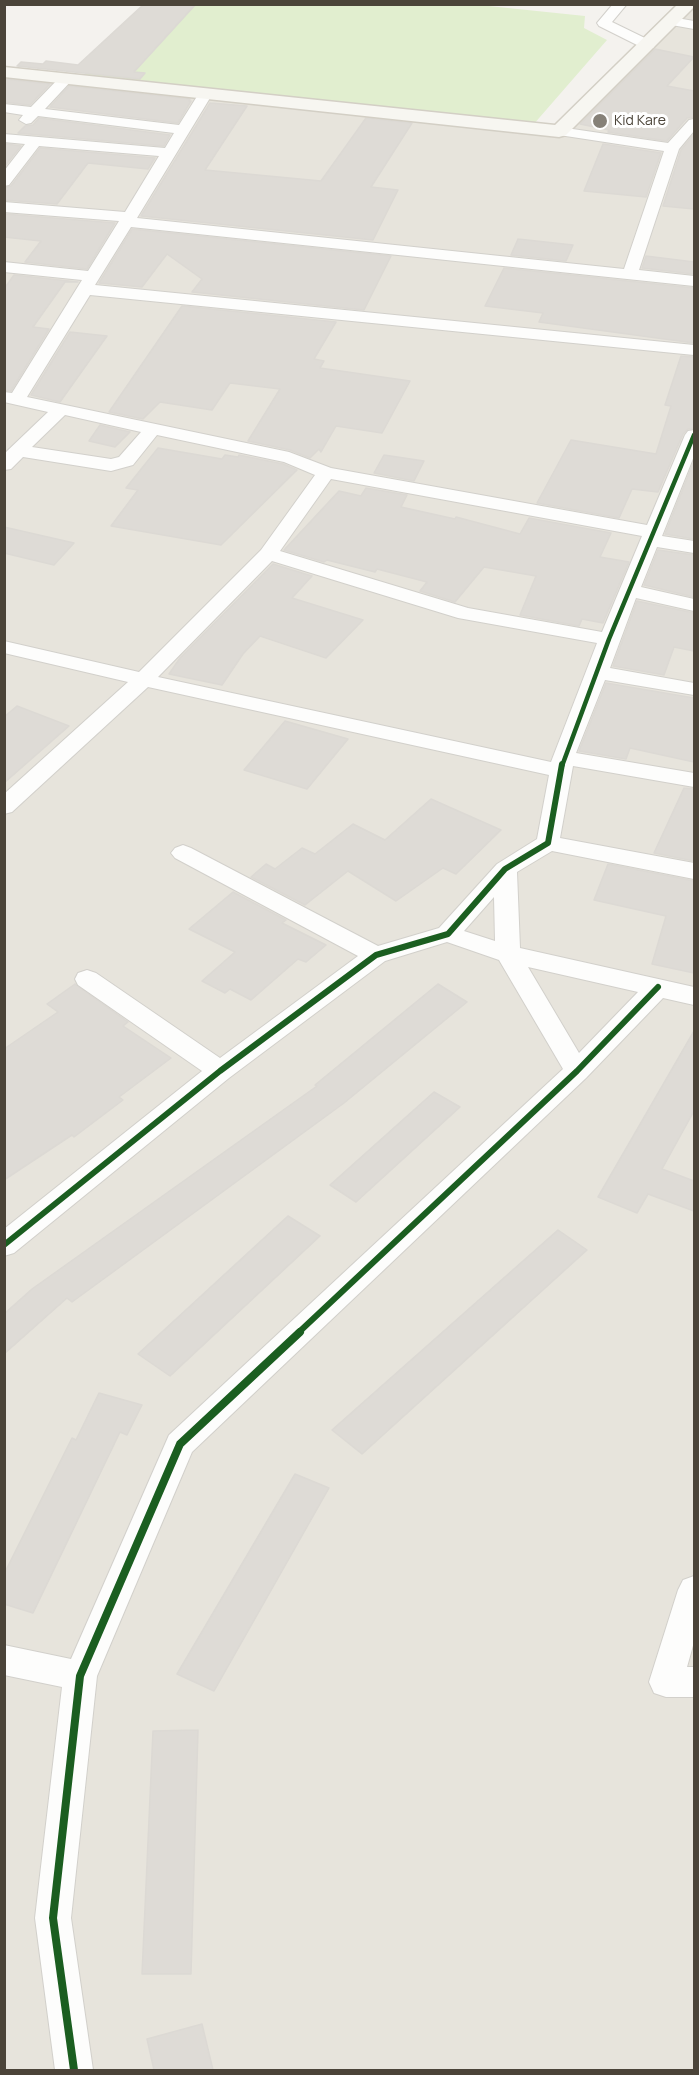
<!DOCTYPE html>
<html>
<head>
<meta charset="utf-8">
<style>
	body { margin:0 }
	#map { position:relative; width:699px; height:2075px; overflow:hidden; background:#f4f2ee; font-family:Manrope,sans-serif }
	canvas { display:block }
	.frame { position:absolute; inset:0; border:6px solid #4b4439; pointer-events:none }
</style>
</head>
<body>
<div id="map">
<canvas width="699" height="2075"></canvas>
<div class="frame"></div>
</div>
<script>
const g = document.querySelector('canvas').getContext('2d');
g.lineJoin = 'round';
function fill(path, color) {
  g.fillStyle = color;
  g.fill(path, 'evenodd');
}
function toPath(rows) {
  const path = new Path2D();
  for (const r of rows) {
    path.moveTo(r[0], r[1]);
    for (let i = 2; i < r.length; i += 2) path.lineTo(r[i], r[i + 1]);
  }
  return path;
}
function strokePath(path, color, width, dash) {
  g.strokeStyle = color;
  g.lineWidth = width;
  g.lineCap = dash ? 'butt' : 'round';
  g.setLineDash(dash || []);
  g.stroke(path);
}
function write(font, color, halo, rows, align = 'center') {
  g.font = font + ' Manrope,sans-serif';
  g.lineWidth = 6;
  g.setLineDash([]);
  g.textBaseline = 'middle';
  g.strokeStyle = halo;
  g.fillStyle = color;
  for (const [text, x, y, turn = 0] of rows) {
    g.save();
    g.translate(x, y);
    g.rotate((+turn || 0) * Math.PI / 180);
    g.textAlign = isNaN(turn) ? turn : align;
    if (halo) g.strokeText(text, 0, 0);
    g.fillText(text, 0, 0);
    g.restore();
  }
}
const residential = toPath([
	[690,5,694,5,694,2070,5,2070,5,69,559,131]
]);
const green = toPath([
	[148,5,479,5,585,16,584,28,607,40,533,125,85,75]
]);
const building = toPath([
	[144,4,196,4,134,72,145,73,140,79,17,66,21,62,43,64,46,61,78,65,144,4],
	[655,49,694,57,667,86,694,91,694,117,687,118,667,141,608,132,609,130,580,124,655,49],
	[4,79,50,84,30,105,4,102,4,79],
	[69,86,190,99,189,101,191,101,178,123,50,107,69,86],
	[210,103,247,106,205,170,321,181,366,118,412,123,371,187,398,190,373,240,141,216,210,103],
	[39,118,170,135,164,146,18,133,25,126,33,125,39,118],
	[694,134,694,209,663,206,681,150,694,134],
	[6,144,21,146,4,167,4,146,6,144],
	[603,144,661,153,646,197,584,191,603,144],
	[40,148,155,158,148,169,88,163,57,204,4,200,4,188,11,186,40,148],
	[4,214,115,223,87,269,25,262,41,241,4,237,4,214],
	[132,229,391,256,364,310,192,292,202,279,167,254,142,287,99,283,132,229],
	[518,239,573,245,566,261,511,255,518,239],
	[646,256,694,262,694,274,642,268,646,256],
	[504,268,694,288,694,343,539,322,543,313,485,306,504,268],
	[14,275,78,282,65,282,33,327,49,329,11,391,4,390,4,289,14,275],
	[182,306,336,322,314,359,324,361,320,368,410,381,382,433,336,426,321,452,319,449,310,458,290,450,248,441,280,389,230,383,212,410,160,402,143,419,109,412,182,306],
	[70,332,107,336,60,402,31,395,70,332],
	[681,356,694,357,694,428,688,429,683,434,658,492,632,489,619,518,537,503,571,440,656,454,671,406,665,405,681,356],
	[100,425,130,432,115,447,89,441,100,425],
	[158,448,222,459,225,455,238,457,239,455,283,464,297,470,221,545,111,526,138,490,126,488,158,448],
	[384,455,424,461,414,481,374,473,384,455],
	[694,461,694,539,665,534,694,461],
	[366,488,407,495,401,507,455,519,456,517,520,534,529,518,611,533,600,557,629,562,603,623,582,619,579,626,520,615,536,576,484,567,455,602,420,591,427,582,377,569,375,572,327,560,324,562,284,550,339,491,361,496,366,488],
	[4,527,74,543,54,565,4,553,4,527],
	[658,550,694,555,694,597,644,585,658,550],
	[273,564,312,576,292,598,363,620,326,658,260,636,243,654,222,685,169,674,180,658,273,564],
	[637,601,694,613,694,651,674,647,664,675,613,666,637,601],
	[606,683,694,698,694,762,630,748,626,759,579,751,606,683],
	[17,706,69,726,4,783,4,717,17,706],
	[285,721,348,739,307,789,244,770,285,721],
	[684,788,694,789,694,861,654,853,684,788],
	[431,799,501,830,456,874,443,868,396,901,348,871,305,905,251,877,266,864,275,869,302,848,315,854,353,824,385,840,431,799],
	[608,864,694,881,694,973,652,964,666,916,594,900,608,864],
	[233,892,286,920,282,923,326,945,306,962,298,959,251,1000,230,989,225,993,202,981,235,952,189,929,233,892],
	[75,984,128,1022,123,1026,171,1058,119,1097,123,1100,74,1137,72,1135,4,1180,4,1049,58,1012,47,1004,75,984],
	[438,984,467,1002,344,1103,72,1302,67,1298,4,1354,4,1314,32,1289,317,1086,315,1085,438,984],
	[694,1031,694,1111,662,1169,694,1181,694,1211,648,1194,637,1213,598,1197,694,1031],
	[434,1092,460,1107,356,1202,330,1185,434,1092],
	[288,1216,320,1236,170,1376,138,1354,288,1216],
	[558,1230,587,1250,362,1454,332,1430,558,1230],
	[99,1393,142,1405,127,1435,120,1432,33,1613,4,1604,4,1574,72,1438,76,1440,99,1393],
	[295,1474,329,1488,214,1691,177,1674,295,1474],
	[198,1730,191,1974,142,1974,153,1731,198,1730],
	[202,2024,213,2070,154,2070,147,2039,202,2024]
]);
const street = toPath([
	[613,4,627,4,612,22,653,42,655,45,653,48,643,48,599,26,597,23,613,4],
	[671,17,694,21,694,29,666,24,664,21,666,18,671,17],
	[66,75,73,79,45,109,179,125,201,90,206,89,213,93,137,218,624,269,664,151,559,135,552,131,559,127,668,143,689,120,694,119,694,131,679,149,639,270,694,276,694,286,131,227,95,285,694,345,694,355,90,295,27,397,289,452,331,468,647,525,685,435,688,431,694,430,694,456,662,536,694,541,694,553,657,547,641,587,694,599,694,611,636,598,610,668,694,683,694,695,605,680,576,753,694,773,694,787,573,766,560,838,694,863,694,879,552,851,517,872,520,948,694,987,694,1005,663,998,586,1078,192,1452,97,1676,71,1918,93,2070,55,2070,35,1918,62,1687,4,1675,4,1645,71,1659,169,1435,563,1069,499,960,447,942,385,961,229,1078,14,1253,4,1256,4,1229,202,1071,78,985,75,979,78,973,87,970,96,973,220,1058,358,956,175,858,171,853,175,848,183,845,191,848,378,946,439,928,497,864,537,839,549,775,148,687,12,812,4,814,4,794,128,682,4,653,4,641,139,672,261,550,315,475,284,462,157,435,133,465,111,471,23,457,11,469,4,470,4,454,48,412,4,402,4,392,12,393,82,280,4,272,4,262,88,271,119,221,4,212,4,202,125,212,159,156,39,146,9,185,4,186,4,171,25,144,4,142,4,134,165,148,174,133,38,116,31,123,26,124,19,120,23,115,4,112,4,104,31,107,61,76,66,75],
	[65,415,141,432,119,457,111,459,32,447,65,415],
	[331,479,642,536,602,632,468,608,280,551,331,479],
	[272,561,458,618,597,643,551,762,158,677,272,561],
	[494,897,495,941,464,931,494,897],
	[528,967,638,992,579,1053,528,967],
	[694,1576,694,1642,687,1667,694,1667,694,1697,666,1697,654,1693,649,1682,678,1590,683,1580,694,1576]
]);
const secondary = toPath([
	[678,4,694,4,694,7,566,135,559,137,4,77,4,67,555,125,678,4]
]);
const cyclewayFar2 = toPath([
	[562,766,609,639,694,435]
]);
const cyclewayFar1 = toPath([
	[4,1245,220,1071,376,955,448,934,505,869,548,843,562,764],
	[298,1333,577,1071,658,987]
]);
const cycleway = toPath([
	[74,2070,53,1918,80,1676,180,1444,300,1332]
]);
const markers = [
	[600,121,8,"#868178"]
];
const farPoinames = [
	["Kid Kare",614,121]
];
fill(residential, '#e7e4dc');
fill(green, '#e1eecf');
fill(building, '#dedbd6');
strokePath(building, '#dcd9d4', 1.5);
strokePath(street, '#d2d0cb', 2);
strokePath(secondary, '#d3cfc5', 3);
fill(street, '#fdfdfc');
fill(secondary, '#f7f6f1');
strokePath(cyclewayFar2, '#1b5e20', 4.5);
strokePath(cyclewayFar1, '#1b5e20', 6);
strokePath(cycleway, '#1b5e20', 8);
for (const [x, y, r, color] of markers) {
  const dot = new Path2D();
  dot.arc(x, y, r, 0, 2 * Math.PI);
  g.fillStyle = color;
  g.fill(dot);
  strokePath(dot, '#fff', 2);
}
write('14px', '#4b4439', '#fff', farPoinames, 'left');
</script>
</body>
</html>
